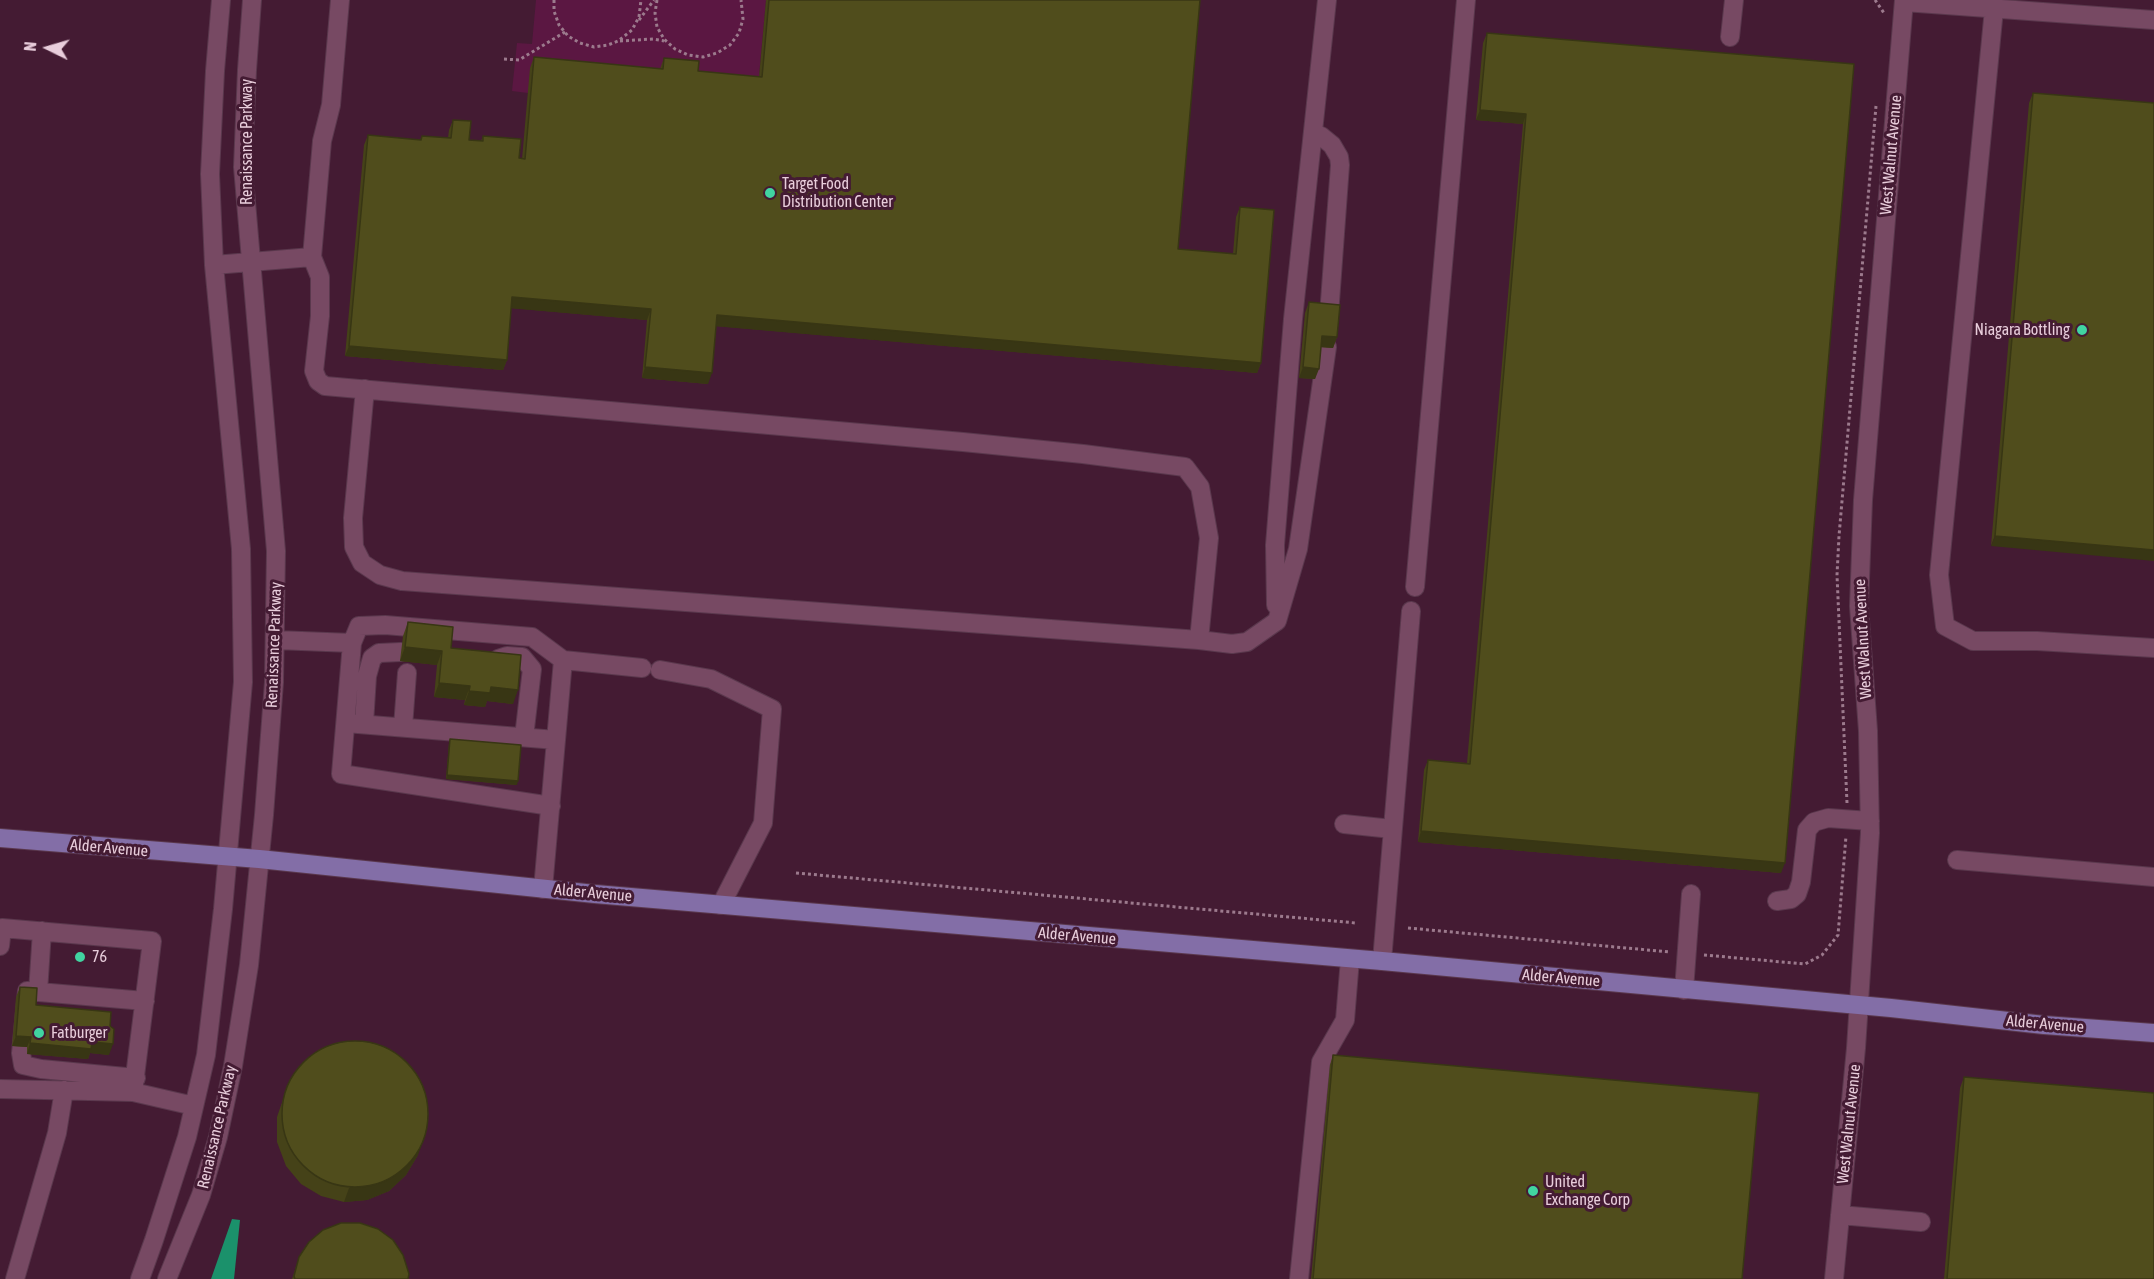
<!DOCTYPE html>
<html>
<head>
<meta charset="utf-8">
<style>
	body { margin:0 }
	#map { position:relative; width:2154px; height:1279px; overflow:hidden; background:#441b33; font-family:"Asap Condensed",sans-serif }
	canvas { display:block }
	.north { position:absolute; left:18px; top:18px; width:60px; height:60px; -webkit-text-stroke:4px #441b33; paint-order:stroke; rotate:275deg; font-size:16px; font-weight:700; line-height:24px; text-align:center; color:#e8cddb }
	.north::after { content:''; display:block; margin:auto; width:21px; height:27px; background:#e8cddb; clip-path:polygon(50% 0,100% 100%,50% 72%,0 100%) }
</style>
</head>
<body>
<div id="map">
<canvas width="2154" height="1279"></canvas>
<div class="north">N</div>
</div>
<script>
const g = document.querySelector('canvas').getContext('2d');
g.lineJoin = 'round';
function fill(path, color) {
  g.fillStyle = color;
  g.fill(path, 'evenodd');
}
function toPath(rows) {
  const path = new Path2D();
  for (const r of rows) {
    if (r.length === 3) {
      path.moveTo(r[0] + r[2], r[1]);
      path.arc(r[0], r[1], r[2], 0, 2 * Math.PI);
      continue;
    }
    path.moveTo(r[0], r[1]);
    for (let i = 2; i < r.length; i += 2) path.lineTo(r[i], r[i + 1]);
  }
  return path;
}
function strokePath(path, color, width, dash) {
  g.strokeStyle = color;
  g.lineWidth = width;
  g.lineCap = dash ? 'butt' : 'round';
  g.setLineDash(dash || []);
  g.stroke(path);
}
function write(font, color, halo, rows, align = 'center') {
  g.font = font + ' "Asap Condensed",sans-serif';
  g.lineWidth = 6;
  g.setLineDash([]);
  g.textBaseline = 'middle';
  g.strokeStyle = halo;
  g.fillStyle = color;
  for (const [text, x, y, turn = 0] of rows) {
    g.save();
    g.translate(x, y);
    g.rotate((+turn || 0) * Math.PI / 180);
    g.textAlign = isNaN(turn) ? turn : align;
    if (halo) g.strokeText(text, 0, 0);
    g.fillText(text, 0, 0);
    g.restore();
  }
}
const green = toPath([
	[536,0,766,0,758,87,695,72,661,68,528,93,512,91,517,43,532,44]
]);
const water = toPath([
	[232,1219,240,1220,234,1279,211,1279]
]);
const path = toPath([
	[554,0,554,11,559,25,568,36,580,43,594,47,608,45,618,41,632,30,639,17,641,0],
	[657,0,655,13,657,27,664,39,675,49,688,55,703,57,717,53,730,45,739,33,743,19,741,0],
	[1875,0,1884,13],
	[639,20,654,0],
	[620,41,653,39,664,41],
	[504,59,519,60,565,32],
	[1847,803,1837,575,1839,536,1876,106],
	[796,873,1356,923],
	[1408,928,1670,952],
	[1704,955,1805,964,1822,955,1838,935,1846,836]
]);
const minor = toPath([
	[1904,2,2154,20],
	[1994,9,1939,575,1945,626,1973,641,2037,641,2154,648],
	[1730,37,1734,0],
	[1314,134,1321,136,1332,145,1339,157,1340,165,1329,315],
	[312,257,320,277,320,316,314,371,318,381,325,386,963,442,1083,454,1185,467,1200,487,1209,538,1199,640,1232,644,1247,642,1277,621,1298,549,1327,347],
	[214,265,312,257,322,141,331,105,340,0],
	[365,389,353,518,354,547,362,563,380,575,402,581,1199,640],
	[1415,587,1466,0],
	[1276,605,1275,545,1293,319,1327,0],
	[276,640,352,643,341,774,551,806],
	[352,643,359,626,385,625,532,637,563,660,642,668],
	[498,659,507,656,522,657,532,669,524,737],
	[660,670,711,679,772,709,763,823,721,905],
	[346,723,556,740],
	[364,724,367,676,372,658,379,653,401,652],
	[403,727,407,673],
	[1344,824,1392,829],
	[1957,860,2154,877],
	[543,889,563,660],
	[1777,901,1791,899,1797,894,1801,882,1807,830,1814,822,1828,818,1870,821],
	[0,946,2,928,152,941,133,1092,0,1089],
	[1382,961,1411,611],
	[1684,990,1691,894],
	[38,992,42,931],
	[136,1078,41,1069,23,1065,21,1053,27,991,145,1001],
	[133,1092,194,1106],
	[1840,1215,1921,1222],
	[15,1279,57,1133,64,1090],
	[140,1279,154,1240,187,1137,206,1055,223,909,243,682,241,549,214,265,210,174,215,71,221,0],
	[167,1279,201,1195,218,1137,233,1066,249,965,264,815,274,682,276,551,243,167,247,70,252,0],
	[1299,1279,1321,1062,1345,1020,1350,959],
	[1834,1279,1856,1048,1870,833,1868,731,1859,606,1863,500,1904,0]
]);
const major = toPath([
	[0,838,259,859,595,894,1382,961,1891,1008,2044,1025,2154,1033]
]);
const wall = toPath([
	[766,0,1200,0,1178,249,1233,254,1236,217,1240,207,1261,363,1257,373,716,326,708,384,642,378,647,320,511,308,507,360,503,370,345,356,364,145,368,135,420,140,422,136,448,138,449,130,453,120,469,140,481,141,483,136,519,158,522,159,530,68,534,57,660,69,664,58,698,71,759,77],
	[1487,33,1854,64,1781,873,1418,842,1424,770,1428,760,1467,763,1523,124,1476,120,1483,43],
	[2033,93,2154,103,1991,546,2029,103],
	[1309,302,1337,337,1333,348,1321,347,1315,379,1299,378,1305,313],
	[408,622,451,648,513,704,487,701,485,707,464,705,465,700,434,697,437,665,400,661,403,636],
	[450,739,517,785,446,779,449,743],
	[20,987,36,1005,110,1026,109,1055,90,1053,88,1059,27,1054,27,1047,12,1046,16,997],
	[1333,1055,1742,1279,1311,1279,1330,1065],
	[1964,1077,2154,1279,1944,1279,1960,1088],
	[290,1079,418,1155,406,1175,389,1191,367,1200,344,1202,321,1196,301,1184,286,1166,277,1142,277,1117],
	[299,1257,408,1279,292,1279]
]);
const shadedWall = toPath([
	[1480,110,1526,114,1523,124,1476,120],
	[512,297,651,309,647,320,508,308],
	[717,315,1261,363,1257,373,713,326],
	[1322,336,1337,337,1333,348,1318,347],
	[349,346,507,360,503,370,345,356],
	[645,367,712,373,708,384,642,378],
	[1303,367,1319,369,1315,379,1299,378],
	[1995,536,2154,550,2154,561,1991,546],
	[405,647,442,651,437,665,400,661],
	[439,683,470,686,465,700,434,697],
	[491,687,518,690,513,704,487,701,485,707,464,705,469,691],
	[447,775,518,781,517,785,446,779],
	[1421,831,1785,863,1781,873,1418,842],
	[16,1036,31,1037,27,1047,12,1046],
	[92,1042,113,1044,109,1055,90,1053,88,1059,27,1054,30,1043],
	[423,1141,418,1155,406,1175,389,1191,367,1200,344,1202,349,1188]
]);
const building = toPath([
	[769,0,1200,0,1178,249,1236,254,1240,207,1274,210,1261,363,717,315,712,373,645,367,651,309,512,297,507,360,349,346,368,135,421,140,422,136,451,138,453,120,471,121,469,140,483,141,483,136,521,139,519,158,525,159,534,57,663,69,664,58,699,61,698,71,762,77,769,0],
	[1487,33,1854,64,1785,863,1421,831,1428,760,1470,764,1526,114,1480,110,1487,33],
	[2033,93,2154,103,2154,550,1995,536,2033,93],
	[1309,302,1340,305,1337,337,1322,336,1319,369,1303,367,1309,302],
	[408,622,453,627,451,648,521,655,518,690,491,687,490,693,469,691,470,686,439,683,442,651,405,647,408,622],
	[450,739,521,745,518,781,447,775,450,739],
	[20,987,37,988,36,1005,111,1012,110,1026,114,1029,113,1044,92,1042,91,1049,30,1043,31,1037,16,1036,20,987],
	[355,1114,73],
	[1333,1055,1759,1093,1742,1279,1313,1279,1333,1055],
	[1964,1077,2154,1093,2154,1279,1947,1279,1964,1077],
	[341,1223,360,1223,378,1229,393,1240,403,1255,409,1274,408,1279,295,1279,294,1276,299,1257,309,1242,323,1230,341,1223]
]);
const markers = [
	[770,193,6,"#41d4a1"],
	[2082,330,6,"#41d4a1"],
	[80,957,6,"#41d4a1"],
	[39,1033,6,"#41d4a1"],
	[1533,1191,6,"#41d4a1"]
];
const streetNames = [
	["Renaissance Parkway",247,142,-90],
	["West Walnut Avenue",1891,155,-85],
	["West Walnut Avenue",1863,639,-93],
	["Renaissance Parkway",274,645,-88],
	["Alder Avenue",109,848,5],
	["Alder Avenue",593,893,5],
	["Alder Avenue",1077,936,5],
	["Alder Avenue",1561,978,5],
	["Alder Avenue",2045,1024,5],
	["West Walnut Avenue",1849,1124,-84],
	["Renaissance Parkway",217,1127,-77]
];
const poiNames = [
	["Target Food",782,184],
	["Distribution Center",782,202],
	["Niagara Bottling",2070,330,"right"],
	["76",92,957],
	["Fatburger",51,1033],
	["United",1545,1182],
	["Exchange Corp",1545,1200]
];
fill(green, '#5b1742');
fill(water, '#1b916b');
strokePath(minor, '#5a384d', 20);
strokePath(major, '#5a384d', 20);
strokePath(path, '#9c7a8d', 3, [3, 3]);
strokePath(minor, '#774963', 18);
strokePath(major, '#836ea7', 18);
fill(wall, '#454218');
fill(shadedWall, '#383614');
fill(building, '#504d1c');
strokePath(building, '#383614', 1.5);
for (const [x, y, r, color] of markers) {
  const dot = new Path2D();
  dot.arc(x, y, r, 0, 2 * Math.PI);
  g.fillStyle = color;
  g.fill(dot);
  strokePath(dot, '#441b33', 2);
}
write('16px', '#e8cddb', '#441b33', streetNames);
write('16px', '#e8cddb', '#441b33', poiNames, 'left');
</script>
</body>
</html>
